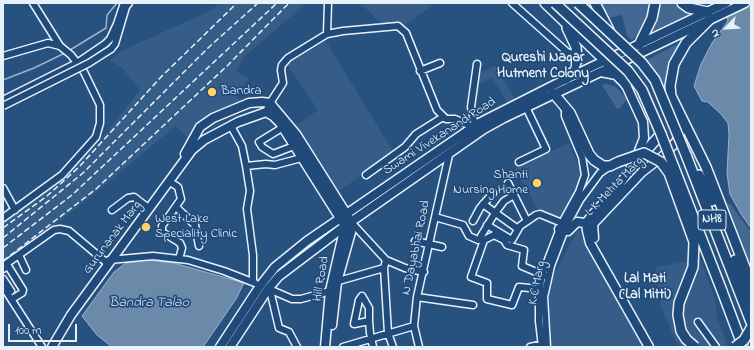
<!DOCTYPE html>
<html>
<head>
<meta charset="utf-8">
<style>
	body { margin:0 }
	#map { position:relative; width:754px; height:350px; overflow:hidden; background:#27517f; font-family:"Indie Flower",sans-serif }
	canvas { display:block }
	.frame { position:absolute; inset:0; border:4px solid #e8f1f8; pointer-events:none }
	.north { position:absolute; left:706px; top:8px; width:40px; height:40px; -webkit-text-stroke:3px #1f4a7a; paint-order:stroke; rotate:245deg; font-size:11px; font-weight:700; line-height:16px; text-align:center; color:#e8f1f8 }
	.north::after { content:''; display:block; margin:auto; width:14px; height:18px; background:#e8f1f8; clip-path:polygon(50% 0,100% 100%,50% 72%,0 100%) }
	.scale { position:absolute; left:8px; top:324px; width:69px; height:18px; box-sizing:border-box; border:2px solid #e8f1f8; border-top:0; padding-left:5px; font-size:12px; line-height:14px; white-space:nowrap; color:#e8f1f8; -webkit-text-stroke:3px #1f4a7a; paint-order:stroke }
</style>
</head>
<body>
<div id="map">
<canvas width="754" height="350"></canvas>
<div class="frame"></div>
<div class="north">N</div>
<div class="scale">100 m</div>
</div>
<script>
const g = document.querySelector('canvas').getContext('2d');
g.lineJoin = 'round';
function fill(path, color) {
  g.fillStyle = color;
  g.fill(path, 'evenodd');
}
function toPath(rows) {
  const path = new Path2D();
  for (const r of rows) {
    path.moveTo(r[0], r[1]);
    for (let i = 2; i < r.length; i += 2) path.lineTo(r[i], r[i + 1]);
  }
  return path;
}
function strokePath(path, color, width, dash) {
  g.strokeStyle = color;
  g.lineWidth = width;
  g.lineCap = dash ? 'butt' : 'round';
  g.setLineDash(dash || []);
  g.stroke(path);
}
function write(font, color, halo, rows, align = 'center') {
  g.font = font + ' "Indie Flower",sans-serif';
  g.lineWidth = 3.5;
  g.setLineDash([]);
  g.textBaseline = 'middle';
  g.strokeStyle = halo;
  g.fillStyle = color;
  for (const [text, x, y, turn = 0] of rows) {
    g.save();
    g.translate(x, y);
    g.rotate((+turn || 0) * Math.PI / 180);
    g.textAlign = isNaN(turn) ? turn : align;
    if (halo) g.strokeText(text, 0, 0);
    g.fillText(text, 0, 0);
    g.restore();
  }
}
const built = toPath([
	[219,3,307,3,246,55,236,70,249,79,236,96,241,100,202,121,189,140,176,126,73,211,3,262,3,220,42,195,95,147,140,90,122,68,110,60,123,50,210,11],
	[360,3,436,3,403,26,384,26],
	[326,41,394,153,339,191,296,125,318,110,287,64],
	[495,65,515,99,507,102,492,78,475,86,476,76],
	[569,143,581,172,582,183,561,220,540,214,515,168],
	[578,229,621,307,645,347,551,347,547,306,553,277],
	[700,259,715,299,717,317,728,347,680,347,675,340,661,306,656,267]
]);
const green = toPath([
	[600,3,652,3,647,19,641,32,632,40,627,36,622,15,609,18],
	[659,3,674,3,689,15,647,34],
	[685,40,667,94,647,60],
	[607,84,616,87,627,99,620,108,617,109,602,85],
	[724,201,731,205,751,232,751,272]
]);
const water = toPath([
	[724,3,751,3,751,228,741,214,730,194,727,174,729,134,728,123,721,114,708,102,702,101,694,86,701,64,712,43,728,21,724,3],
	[146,260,174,263,244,283,236,299,203,347,112,347,97,335,82,316,114,272,126,263,146,260]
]);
const stream = toPath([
	[70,50,106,28,107,15,117,3],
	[3,80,34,68,65,53]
]);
const minor = toPath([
	[33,3,60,46],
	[512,3,567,52,577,56],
	[327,34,328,3],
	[111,49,115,44,126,7,129,3],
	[3,56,48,43,60,46,71,55,84,72,100,105,100,123,96,137,62,175,3,218],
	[420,71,440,63],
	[3,100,77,63,105,44,110,39,117,24,124,3],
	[266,112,270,103,283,83,281,70,282,65,288,58,327,34,343,31,398,26,406,33,437,110,446,119,455,119,473,127],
	[231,126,242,146,246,166,250,191,247,209,253,255,253,282],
	[285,126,259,142,262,147,273,154,294,146],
	[475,126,471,107,477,64],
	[519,162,546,149,526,107],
	[246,166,266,164,275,165,305,157],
	[366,175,405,147,416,134,443,117],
	[170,182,178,187,181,199,162,226,162,232,180,243,182,248,179,259],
	[508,183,527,221],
	[3,188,15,210],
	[483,204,518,229],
	[176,207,195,225,199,246],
	[112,210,128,198,134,197,147,207],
	[435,217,463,225,469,236,478,240],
	[473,221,480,208,493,193],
	[351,222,386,260,405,268,424,272],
	[487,225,512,240,520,226,536,215,540,214,562,223],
	[481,236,495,213,504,201,514,195],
	[415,241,442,247],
	[19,255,26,270],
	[109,260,153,256,188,260,224,271,255,283],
	[386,260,384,268,388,333,393,347],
	[3,266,54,230,60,229,69,231,107,263],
	[3,269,8,266,23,290,22,293,12,299],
	[3,279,11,291],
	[335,282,384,268],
	[3,289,4,288,42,347],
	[269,289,292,299,301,299,330,291],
	[540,289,519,287,512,305,487,299,487,283,471,277,484,240,494,235,504,240,507,245,524,250,522,266,548,277],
	[270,290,279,328,289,332,297,347],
	[417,297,473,305],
	[369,321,354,324,359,300,362,296,369,308,369,321,370,333,373,347],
	[698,322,716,347],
	[343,347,414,326],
	[419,347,414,326,417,297,449,155],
	[530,347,544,344],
	[542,347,539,321,539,293,542,275,562,223,579,192,585,175,582,157,565,116,565,106],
	[547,347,544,297,551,266,567,224,580,200,600,173,610,166]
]);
const major = toPath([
	[601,72,616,75,626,85,643,122,644,138,634,164,615,191,593,214,586,223,587,231,590,243,649,347],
	[185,154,200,127,213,118,249,103,262,102,270,103,296,134,349,218],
	[559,229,568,231,577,222,592,224],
	[594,238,593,224,642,172,663,156,676,142,682,128,680,118],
	[332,325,337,282,351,232,351,222],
	[52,347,71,315,192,150,204,140,238,122,266,112,273,116,280,123,345,226,330,291,325,347],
	[220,347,260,286,275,267,307,241,479,123,566,79,726,3],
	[230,347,268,289,279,276,345,226,484,129,504,118,745,3]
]);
const highway = toPath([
	[545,3,620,75,626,85],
	[595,3,609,30],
	[682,3,689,8,708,12],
	[709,20,686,43,674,64,670,86,671,96,706,167,751,283],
	[639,45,652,18,655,3],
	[566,79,573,70,577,60,576,47,567,28],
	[554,94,570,113,589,154,594,160,603,166,610,166,618,162],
	[644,153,661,134],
	[686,155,751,322],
	[699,175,712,201],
	[735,260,751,302],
	[722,291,743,347]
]);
const rail = toPath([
	[3,228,47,196,79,167,161,77,237,3],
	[3,238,83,173,208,48,258,3],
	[3,248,72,195,277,3],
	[3,261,96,189,228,65,289,3]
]);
const minorBridge = toPath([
	[3,106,89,63,111,49]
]);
const highwayBridge = toPath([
	[555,3,628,71,642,90,661,134,722,291],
	[578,3,642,63,655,80,686,155],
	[618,162,644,153,661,162,669,173,694,242,693,267,679,303,678,315,681,331,686,339,695,347],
	[735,347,744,340,751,328]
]);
const markers = [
	[212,92,5,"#ffd166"],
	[537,183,5,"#ffd166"],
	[146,227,5,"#ffd166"]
];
const shields = [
	[712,220,28]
];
const shieldNames = [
	["NH8",712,220]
];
const poiNames = [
	["Bandra",221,92],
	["Shanti",528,176,"right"],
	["Nursing Home",528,191,"right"],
	["West Lake",155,220],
	["Speciality Clinic",155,235]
];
const streetNames = [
	["Swami Vivekanand Road",440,137,-33],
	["L K Mehta Marg",615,187,-46],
	["Gurunanak Marg",113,238,-53],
	["N Dayabhai Road",417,248,-78],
	["Hill Road",322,279,-80],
	["K C Marg",538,283,-79]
];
const neighbourhoodNames = [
	["Qureshi Nagar",543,59],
	["Hutment Colony",543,75],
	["Lal Mati",645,280],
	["(Lal Mitti)",645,296]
];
const waterNames = [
	["Bandra Talao",149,304]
];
fill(built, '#355d88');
fill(green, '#436891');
fill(water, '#6b8aaa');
strokePath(water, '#9db3c9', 1);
strokePath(stream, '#9db3c9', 1.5);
strokePath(minor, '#e8f1f8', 9);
strokePath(major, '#e8f1f8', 11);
strokePath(highway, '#e8f1f8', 12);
strokePath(minor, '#1f4a7a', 6);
strokePath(major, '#1f4a7a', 8);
strokePath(highway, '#1f4a7a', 9);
strokePath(rail, '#e8f1f8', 1.5, [6, 3]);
strokePath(minorBridge, '#e8f1f8', 9, []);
strokePath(highwayBridge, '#e8f1f8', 12, []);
strokePath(minorBridge, '#1f4a7a', 6);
strokePath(highwayBridge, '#1f4a7a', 9);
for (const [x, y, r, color] of markers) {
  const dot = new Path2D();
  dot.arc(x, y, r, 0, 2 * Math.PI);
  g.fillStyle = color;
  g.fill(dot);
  strokePath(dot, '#1f4a7a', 1.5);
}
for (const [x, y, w] of shields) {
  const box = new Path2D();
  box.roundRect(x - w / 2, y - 10, w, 20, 3);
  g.fillStyle = '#1f4a7a';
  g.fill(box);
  strokePath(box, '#e8f1f8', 1);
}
write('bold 12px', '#e8f1f8', null, shieldNames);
write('13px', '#e8f1f8', '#1f4a7a', poiNames, 'left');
write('13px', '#e8f1f8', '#1f4a7a', streetNames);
write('bold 14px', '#e8f1f8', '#1f4a7a', neighbourhoodNames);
write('italic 14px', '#d5e2ec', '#1f4a7a', waterNames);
</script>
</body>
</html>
